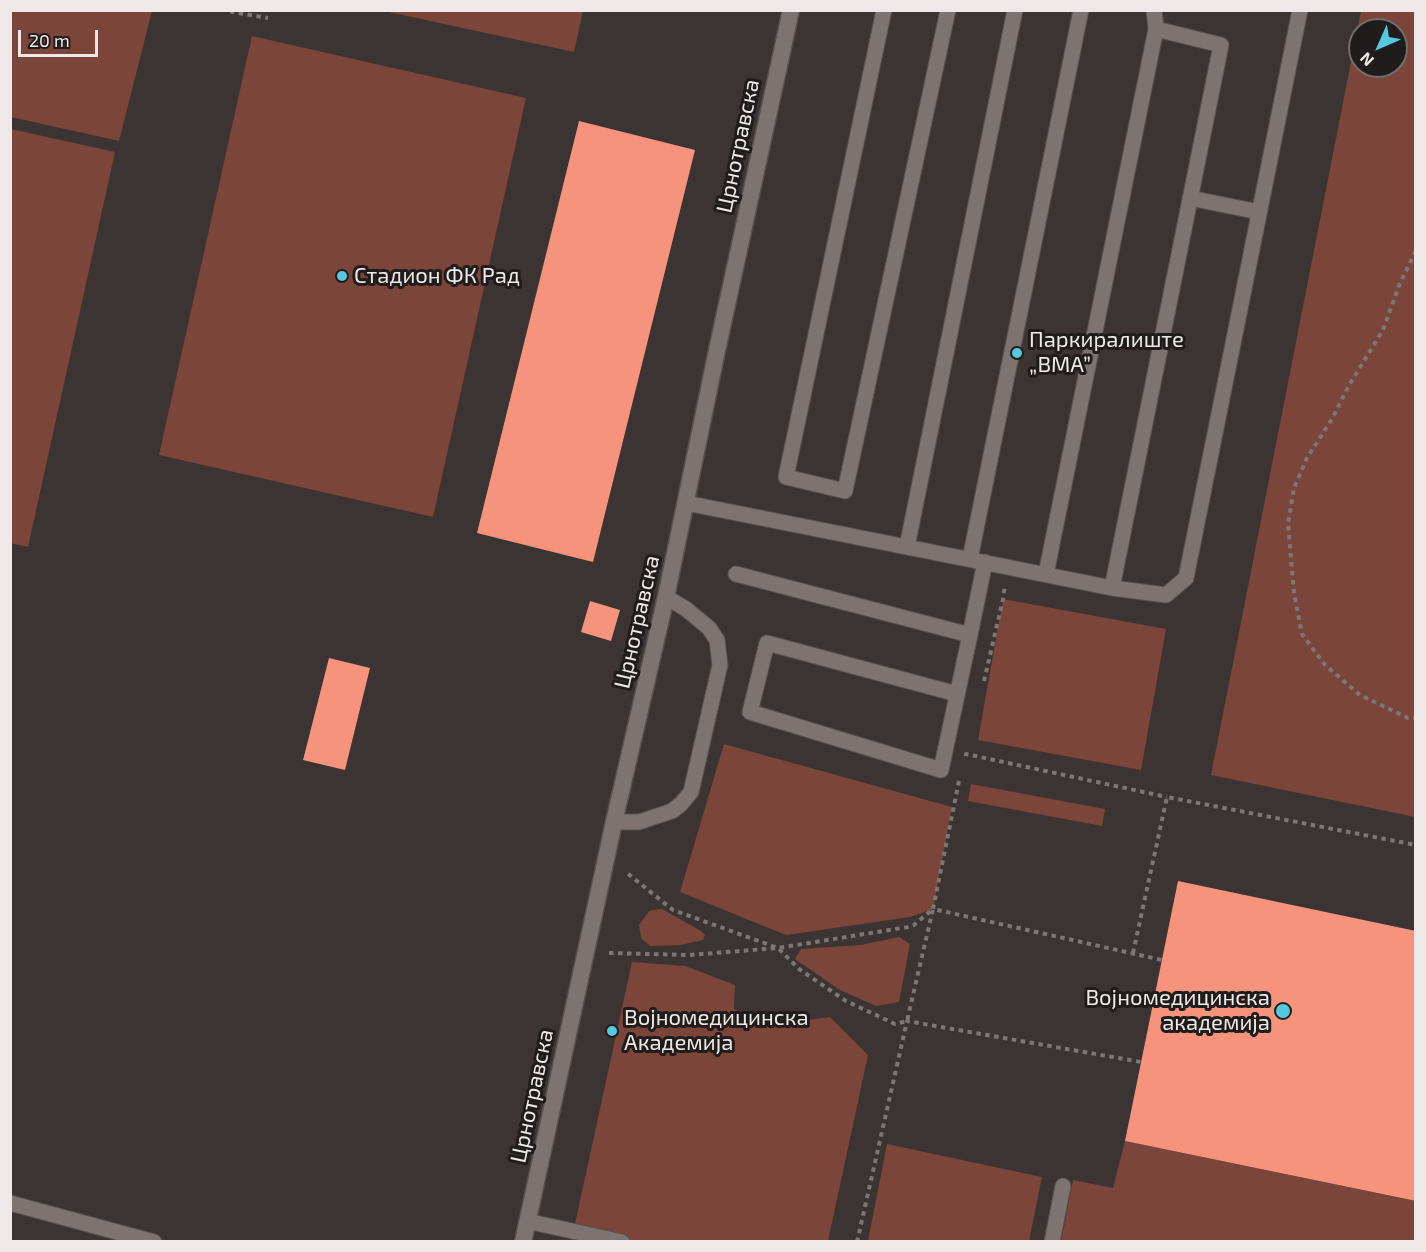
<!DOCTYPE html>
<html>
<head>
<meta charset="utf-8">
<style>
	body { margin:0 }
	#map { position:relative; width:1426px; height:1252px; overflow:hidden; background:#3b3432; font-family:"Exo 2",sans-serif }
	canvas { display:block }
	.frame { position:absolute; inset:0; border:12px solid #eee9e8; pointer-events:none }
	.north { position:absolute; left:1348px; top:18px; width:60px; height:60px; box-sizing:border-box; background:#201c1b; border:2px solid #726e6d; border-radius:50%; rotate:225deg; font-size:16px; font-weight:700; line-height:24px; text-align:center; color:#eee9e8 }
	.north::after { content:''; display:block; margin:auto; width:21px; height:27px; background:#56c9e1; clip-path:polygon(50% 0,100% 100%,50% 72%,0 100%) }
	.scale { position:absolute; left:18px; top:30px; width:80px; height:27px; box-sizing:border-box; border:3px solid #eee9e8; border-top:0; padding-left:8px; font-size:18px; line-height:21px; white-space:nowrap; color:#eee9e8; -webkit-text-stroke:4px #201c1b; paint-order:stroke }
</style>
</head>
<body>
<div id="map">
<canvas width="1426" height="1252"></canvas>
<div class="frame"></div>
<div class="north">N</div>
<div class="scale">20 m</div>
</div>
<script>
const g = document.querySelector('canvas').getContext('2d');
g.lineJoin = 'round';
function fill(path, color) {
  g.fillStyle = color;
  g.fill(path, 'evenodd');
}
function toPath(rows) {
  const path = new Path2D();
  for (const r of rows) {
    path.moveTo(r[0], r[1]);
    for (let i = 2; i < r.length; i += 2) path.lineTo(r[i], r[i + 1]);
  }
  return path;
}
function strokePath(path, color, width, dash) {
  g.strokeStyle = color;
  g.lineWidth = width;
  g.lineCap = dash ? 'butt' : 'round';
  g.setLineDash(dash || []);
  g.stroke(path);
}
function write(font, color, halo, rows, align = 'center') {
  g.font = font + ' "Exo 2",sans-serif';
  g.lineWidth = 6;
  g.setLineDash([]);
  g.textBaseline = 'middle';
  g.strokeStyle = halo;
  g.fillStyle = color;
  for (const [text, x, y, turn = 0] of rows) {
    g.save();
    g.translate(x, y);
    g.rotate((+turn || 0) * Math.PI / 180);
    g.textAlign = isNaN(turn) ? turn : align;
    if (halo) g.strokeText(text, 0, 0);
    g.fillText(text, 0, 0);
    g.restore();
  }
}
const green = toPath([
	[11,10,152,11,119,141,11,117],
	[384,11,583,11,574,52],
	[1361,11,1415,11,1415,817,1211,775],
	[1360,30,1396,30,1396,66,1360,66],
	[252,36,526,98,433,517,159,455],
	[11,129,115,152,28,547,10,543],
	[1003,599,1166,629,1141,770,978,740],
	[724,744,952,807,933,909,910,917,786,935,680,892],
	[971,784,1105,809,1102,826,968,801],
	[662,909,701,931,705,935,703,940,681,945,650,946,641,938,639,925,649,911],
	[899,937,910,944,899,1002,876,1006,840,990,795,959,801,949,861,945],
	[632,962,685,966,735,985,734,1009,772,1025,830,1017,868,1055,828,1241,571,1242],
	[1125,1141,1415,1201,1415,1241,1061,1242,1073,1180,1113,1188],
	[887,1144,1042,1177,1029,1241,868,1241]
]);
const building = toPath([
	[579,121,695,150,593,562,477,533],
	[590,601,620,610,611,641,581,632],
	[329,658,370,668,345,770,303,760],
	[1178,881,1416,931,1416,1201,1125,1141]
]);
const path = toPath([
	[231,10,232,12,268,18],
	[1416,251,1400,283,1383,330,1348,387,1332,419,1307,458,1294,488,1288,523,1294,593,1302,634,1325,665,1360,695,1408,718,1416,718],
	[984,681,1003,599,1005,585],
	[966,756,966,754,1167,797],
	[959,781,933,909,1162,960],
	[609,953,689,955,778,948,908,927,914,925,933,909,907,1021,895,1024,846,1001,799,969,778,948,673,910,627,873],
	[1133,953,1167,797,1416,845],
	[857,1242,907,1021,1141,1062]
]);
const service = toPath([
	[884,10,786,477,845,491,948,10],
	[1190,198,1259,212],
	[686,503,1112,588,1166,595,1186,578,1300,10],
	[907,547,1015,10],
	[970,559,1081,10],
	[736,574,970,635],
	[1046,574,1156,29,1154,10],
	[1112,588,1221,45,1156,29],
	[957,694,767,643,750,712,941,770,970,635,985,562],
	[614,822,639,822,672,811,681,804,691,792,720,665,717,640,709,628,686,609,666,597],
	[10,1203,154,1242],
	[527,1221,622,1242],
	[1052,1242,1063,1186]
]);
const secondary = toPath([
	[523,1242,614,822,666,597,716,355,791,10]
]);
const markers = [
	[342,276,6,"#56c9e1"],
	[1017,353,6,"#56c9e1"],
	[1283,1011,8,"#56c9e1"],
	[612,1031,6,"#56c9e1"]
];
const streetNames = [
	["Црнотравска",738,146,-78],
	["Црнотравска",637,622,-77],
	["Црнотравска",532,1096,-78]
];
const poiNames = [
	["Стадион ФК Рад",354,276],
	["Паркиралиште",1029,340],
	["„ВМА”",1029,365],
	["Војномедицинска",1270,998,"right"],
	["академија",1270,1023,"right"],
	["Војномедицинска",624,1018],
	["Академија",624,1043]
];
fill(green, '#7b4539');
fill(building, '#f5937d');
strokePath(service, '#57514f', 17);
strokePath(secondary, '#57514f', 19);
strokePath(path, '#7c7675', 4, [4.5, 4.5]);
strokePath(service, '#7d7472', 15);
strokePath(secondary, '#7d7472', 16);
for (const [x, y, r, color] of markers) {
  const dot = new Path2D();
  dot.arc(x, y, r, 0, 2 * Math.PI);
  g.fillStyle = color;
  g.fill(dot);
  strokePath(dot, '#201c1b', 2);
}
write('22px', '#eee9e8', '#201c1b', streetNames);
write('22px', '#eee9e8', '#201c1b', poiNames, 'left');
</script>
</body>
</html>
